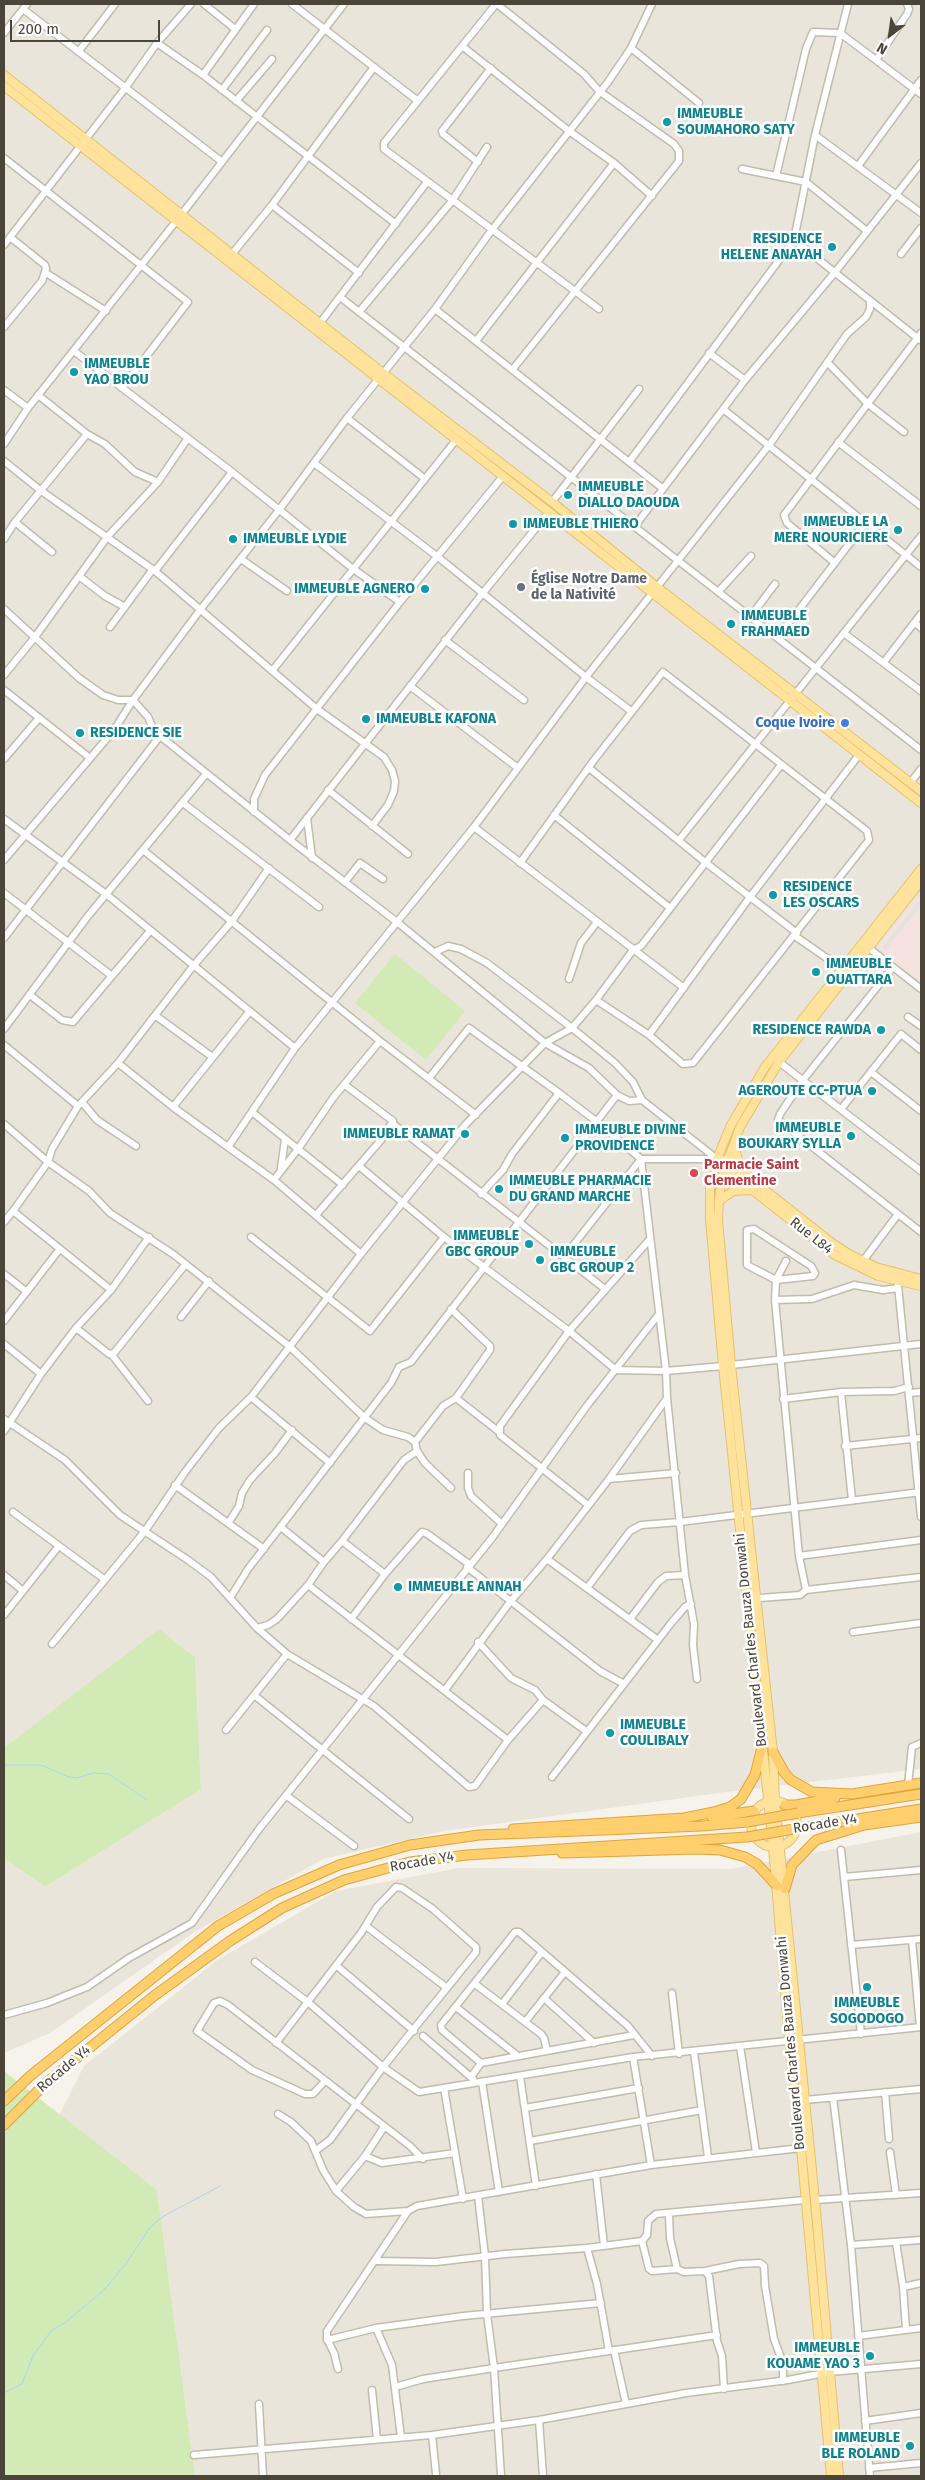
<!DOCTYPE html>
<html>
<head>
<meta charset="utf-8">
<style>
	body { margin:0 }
	#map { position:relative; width:925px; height:2480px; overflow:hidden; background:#f6f3ec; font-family:"Fira Sans",sans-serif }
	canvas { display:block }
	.frame { position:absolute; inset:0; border:5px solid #4b4439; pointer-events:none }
	.north { position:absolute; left:865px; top:10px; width:50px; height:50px; -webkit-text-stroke:4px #fff; paint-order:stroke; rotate:210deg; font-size:14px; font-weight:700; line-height:20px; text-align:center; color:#4b4439 }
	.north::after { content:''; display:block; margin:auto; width:18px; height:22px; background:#4b4439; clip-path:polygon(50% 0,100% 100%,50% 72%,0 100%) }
	.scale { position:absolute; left:10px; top:20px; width:150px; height:22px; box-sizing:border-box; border:2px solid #4b4439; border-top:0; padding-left:6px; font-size:15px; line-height:18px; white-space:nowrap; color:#4b4439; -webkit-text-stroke:4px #fff; paint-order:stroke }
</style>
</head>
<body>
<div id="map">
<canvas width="925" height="2480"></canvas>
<div class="frame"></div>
<div class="north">N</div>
<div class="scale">200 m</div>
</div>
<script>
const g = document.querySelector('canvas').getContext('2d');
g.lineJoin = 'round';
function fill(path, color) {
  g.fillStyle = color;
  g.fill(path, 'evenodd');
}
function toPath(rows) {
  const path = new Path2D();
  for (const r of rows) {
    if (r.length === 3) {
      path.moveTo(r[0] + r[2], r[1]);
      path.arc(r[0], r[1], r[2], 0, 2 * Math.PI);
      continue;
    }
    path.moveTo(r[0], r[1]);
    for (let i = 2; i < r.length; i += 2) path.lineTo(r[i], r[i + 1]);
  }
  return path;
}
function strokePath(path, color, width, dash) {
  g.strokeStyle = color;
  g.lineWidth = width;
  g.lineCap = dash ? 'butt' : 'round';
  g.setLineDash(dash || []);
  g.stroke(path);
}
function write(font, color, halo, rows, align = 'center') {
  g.font = font + ' "Fira Sans",sans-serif';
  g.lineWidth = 5;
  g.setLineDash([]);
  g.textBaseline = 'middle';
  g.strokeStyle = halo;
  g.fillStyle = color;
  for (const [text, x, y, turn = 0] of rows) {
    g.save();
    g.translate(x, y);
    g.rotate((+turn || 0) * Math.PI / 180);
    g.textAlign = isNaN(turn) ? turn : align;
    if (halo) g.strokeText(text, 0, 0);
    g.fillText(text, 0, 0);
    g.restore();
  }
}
const residential = toPath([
	[4,4,921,4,921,1769,726,1792,444,1831,323,1859,196,1931,50,2033,4,2053,4,1858,45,1887,201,1788,195,1658,4,1748],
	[921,1832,921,2476,195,2476,157,2190,59,2116,84,2066,219,1959,336,1891,459,1868,731,1869]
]);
const medical = toPath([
	[921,894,921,981,878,947]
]);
const green = toPath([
	[395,954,465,1011,426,1060,355,1003],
	[159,1629,195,1658,201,1789,45,1887,4,1858,4,1748],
	[4,2071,157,2190,195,2476,4,2476]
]);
const parking = toPath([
	[921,898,921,906,886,950,882,947]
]);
const stream = toPath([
	[4,1765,41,1765,69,1777,77,1778,93,1773,109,1774,147,1800],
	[4,2393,22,2384,33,2356,51,2331,66,2322,104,2290,125,2265,151,2226,164,2216,220,2186]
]);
const minor = toPath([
	[204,4,235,29],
	[292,4,418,101],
	[496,4,384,143,384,149,599,309],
	[497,4,584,74,599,91,674,144,679,151,679,161,513,369],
	[23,9,221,161],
	[4,33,27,4],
	[157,43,203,75,396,224],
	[462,46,569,131,614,163,652,196],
	[631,48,699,103],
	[79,51,115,4],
	[876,60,907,14,909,9,907,4],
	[203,75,254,4],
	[222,90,267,30],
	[236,101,272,59],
	[815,135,921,213],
	[4,158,188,302,122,388],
	[478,162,443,134,442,131,491,68],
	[858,166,921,80],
	[742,169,806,182,867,231],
	[776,176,806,49,813,32,840,33,921,94],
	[272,205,359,273],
	[794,240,920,340],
	[4,245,126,87,157,43,191,4],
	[232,254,272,205,374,67],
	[901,254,921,228],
	[46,273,106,311],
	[340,297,921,750],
	[435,309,662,488],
	[359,312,452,201,487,147],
	[320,323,427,182],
	[4,327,42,281,46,269,45,265,10,237],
	[476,341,614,163],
	[74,351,232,472,352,568,400,602],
	[709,353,745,380],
	[828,363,868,404,904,432],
	[4,390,28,408],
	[38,395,87,434,105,444,135,472,158,482],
	[723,409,921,567],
	[347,418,424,478],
	[838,442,921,506],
	[4,444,28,408,181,215,344,4],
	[4,461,40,490,155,571],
	[629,462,794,240,815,135,848,4],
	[314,463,438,557,586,677,631,711],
	[232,472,155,571,317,709,384,757,392,770,395,781,394,791,388,805,372,826],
	[552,502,639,389],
	[15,522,52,552],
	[635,526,745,380,836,271,921,163],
	[4,539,15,522,87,434],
	[241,559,287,591],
	[835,563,787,523,784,515,921,333],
	[79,576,105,596,125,607],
	[719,591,751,556],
	[4,609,79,678,103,695,118,700,133,700,148,717,153,728,160,736,290,840,397,922,545,1043,572,1028,615,1063,633,1082,642,1100],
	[751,616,775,584],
	[915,623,921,628],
	[110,627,153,569],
	[845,634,921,691],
	[778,637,866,522],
	[445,640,524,700],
	[884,662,921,614],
	[272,671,456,440],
	[4,675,35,637,108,536,158,482,188,438],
	[410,686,518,768],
	[4,690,90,758],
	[4,759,39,718],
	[589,768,705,862,797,933],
	[910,783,921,769],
	[328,790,408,854],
	[183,803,319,907],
	[254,812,254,799,265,775,400,602,503,476],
	[554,815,670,908],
	[307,818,312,858],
	[4,819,106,894,295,1048],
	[474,827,684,988],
	[290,840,482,594,549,512],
	[679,840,921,536],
	[143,850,380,1041,476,1115],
	[4,860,114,730,133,700,200,610,279,510,347,418,435,309,491,231,608,82,631,48,652,4],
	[520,863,594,760,663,672,867,831,869,840,693,1063,683,1064,649,1035],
	[345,882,360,863,383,879],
	[4,893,112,976],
	[795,936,841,968],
	[4,938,160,736],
	[865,945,921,989],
	[435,952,448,946,461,949,487,963,572,1028,596,1000,649,1035,750,897,859,755],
	[893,967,803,1080,780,1114,778,1120,921,1232],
	[569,979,581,943,597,922],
	[30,995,62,1020,73,1022,150,931],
	[596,1000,633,950,641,946,781,765],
	[156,1016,211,1056],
	[908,1017,921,1026],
	[4,1029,88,916,206,774],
	[4,1045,78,1106],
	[779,1062,921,1171],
	[118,1063,173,1107,250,1011],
	[871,1072,921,1111],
	[429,1078,469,1028,559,1093],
	[82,1102,97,1120,136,1146],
	[173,1107,228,1147],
	[842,1108,901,1034,921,1050],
	[252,1112,298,1149,274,1180],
	[392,1123,605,1289],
	[4,1124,48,1162,89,1191,110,1213,173,1254,289,1346,365,1418,383,1430,408,1437,415,1442,417,1451,425,1463,451,1488],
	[641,1159,666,1371,667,1398,685,1575,694,1624,693,1645,697,1679],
	[359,1166,444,1237,569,1331,616,1370,666,1371,723,1366],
	[281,1168,285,1139],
	[343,1185,298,1149,333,1098,380,1041],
	[481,1194,503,1170,512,1154,559,1093,596,1121,641,1159,716,1159],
	[13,1211,48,1162,52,1149,78,1106,118,1063,194,965,232,921,269,868],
	[316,1215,381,1140,393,1121,345,1085],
	[4,1222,13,1211,111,1290],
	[251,1237,370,1331,444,1237],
	[361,1254,274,1180,228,1147,295,1048,474,827,586,677,770,444,847,334,866,317,870,309,870,301],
	[564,1257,641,1159],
	[863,1261,898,1214],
	[4,1274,27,1292],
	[898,1285,921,1517],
	[775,1300,776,1280,747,1265,747,1230,754,1229,811,1266,815,1273,813,1276,776,1280,786,1261],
	[451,1309,490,1346,490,1350,456,1398,498,1431],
	[181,1317,209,1281],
	[4,1321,59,1250],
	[76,1328,109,1354,114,1353,185,1265],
	[4,1344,41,1374],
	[112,1355,148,1401],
	[731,1365,921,1344],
	[841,1392,894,1391,909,1387],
	[910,1393,921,1392],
	[251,1397,330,1463],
	[783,1399,841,1392,852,1500],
	[4,1419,65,1460,120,1515,188,1560,211,1577,257,1628,287,1654,374,1706,469,1787,475,1786,508,1740,308,1585,277,1619,268,1625,257,1628],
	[4,1431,41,1374,76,1328,111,1290,149,1237],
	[415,1442,443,1406,456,1398],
	[845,1446,921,1438],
	[468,1473,468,1488,471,1496,502,1524],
	[609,1479,676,1473],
	[175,1485,264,1549],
	[588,1505,500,1435,500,1426,569,1331,650,1239],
	[13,1512,104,1579],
	[229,1522,239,1506,242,1493,250,1480,275,1453,292,1430],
	[282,1528,324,1562,308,1585],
	[799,1556,921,1540],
	[547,1559,658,1640],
	[324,1562,342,1541],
	[467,1567,600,1671,624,1684],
	[385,1574,342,1541,404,1460,417,1451],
	[4,1575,23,1591],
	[587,1588,630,1531,641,1525,680,1522,921,1492],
	[806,1590,921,1577],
	[230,1598,248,1569,391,1383,399,1367,411,1362,617,1095],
	[746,1599,800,1595,806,1590,799,1556,775,1300,812,1299,854,1285,883,1290,898,1288],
	[4,1615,58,1547],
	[351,1619,385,1574,422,1532,426,1533,469,1564],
	[630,1619,658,1582,666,1576,685,1575],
	[853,1632,921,1623],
	[478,1642,511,1678,535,1690,543,1700,586,1731],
	[52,1644,145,1531,185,1472,219,1428,251,1397,361,1254,466,1124,545,1043,589,1068,617,1095,629,1101,642,1100,717,1159],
	[445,1690,510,1602,547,1559,609,1479,667,1398],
	[254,1695,409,1819],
	[226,1730,287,1654],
	[508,1740,543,1700],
	[552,1777,672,1622,685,1607,691,1604],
	[908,1785,912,1747,921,1743],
	[287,1796,354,1846],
	[841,1850,861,2034],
	[844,1877,921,1870],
	[366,1926,447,1988],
	[912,1940,920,2027],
	[851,1945,921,1939],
	[255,1962,309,2003,383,2067,419,2092,633,2057,921,2027],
	[337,1966,414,2031],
	[475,1984,541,2034,544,2038,547,2051],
	[672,1993,679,2054],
	[544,1998,594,2043],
	[502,2004,542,1952],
	[456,2007,518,2056],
	[4,2015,47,2003,87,1987,129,1958,192,1923,259,1829,492,1538,586,1407,659,1314],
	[525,2022,565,1972],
	[423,2036,473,2079],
	[276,2043,361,1933,377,1907,396,1887,402,1888,433,1909,476,1947,476,1952,383,2067,330,2140,315,2151],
	[740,2046,756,2152],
	[694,2052,708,2157],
	[633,2057,651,2165],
	[481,2063,442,2030,441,2025,515,1932,519,1932,628,2026,652,2056],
	[520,2076,536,2186],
	[471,2077,481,2063,634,2035],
	[325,2081,313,2094,305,2094,252,2070,197,2031,214,2003,220,2001,228,2005,410,2146,423,2159],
	[482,2082,499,2192],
	[444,2088,463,2199],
	[885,2092,889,2139],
	[833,2097,851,2245,870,2476],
	[805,2100,921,2089],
	[525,2108,639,2088],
	[278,2114,291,2122,311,2141,323,2170,336,2191,354,2207,366,2214,408,2211],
	[530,2141,702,2110],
	[890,2152,896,2195],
	[365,2156,382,2163,455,2153],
	[596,2174,604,2246],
	[336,2191,365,2156,384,2127],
	[478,2196,485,2256,487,2314,494,2368,501,2476],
	[815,2200,921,2193],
	[669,2215,670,2238,677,2269,684,2272,705,2271,709,2276,717,2341,722,2356,724,2389],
	[642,2241,649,2269,652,2271,677,2269],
	[896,2242,903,2287,906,2329],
	[851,2245,921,2240],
	[587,2248,597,2284,609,2351],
	[376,2261,436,2262,505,2254,587,2248,642,2241,647,2235,648,2221,656,2214,805,2200],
	[705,2271,739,2264,760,2263,764,2266,765,2286,774,2339,783,2363,783,2381],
	[903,2287,921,2283],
	[376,2328,463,2316,601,2303],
	[858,2336,921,2328],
	[327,2340,376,2328,392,2365,401,2437],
	[614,2350,626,2404],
	[338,2369,334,2353,327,2339,327,2331,408,2211,417,2206,651,2165,801,2148],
	[395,2387,423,2379,494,2368,717,2335],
	[372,2390,377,2439],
	[259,2404,263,2476],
	[539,2420,543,2476],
	[865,2421,921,2413],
	[432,2435,436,2474],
	[194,2455,432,2435,539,2420,686,2393,788,2380,830,2372,921,2364],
	[869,2468,921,2463]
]);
const major = toPath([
	[4,75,383,373,552,502,657,587,921,791],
	[4,86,921,803],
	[734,1144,738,1160,747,1174],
	[723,1160,728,1161,832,1243,849,1254,876,1267,921,1279],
	[722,1166,835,1255,878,1276,921,1286],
	[719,1201,733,1191,751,1190],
	[774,1824,23],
	[831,2476,801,2148,789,2039,773,1847,723,1366,710,1219,710,1185,717,1159,731,1125,765,1067,921,869],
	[839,2476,815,2200,775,1801,773,1752,731,1365,718,1220,719,1201,721,1179,740,1127,779,1062,921,881]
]);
const highway = toPath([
	[773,1752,784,1772,791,1780,812,1792,852,1794,921,1783],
	[785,1805,796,1805,835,1798],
	[798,1813,921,1794],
	[712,1817,754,1811],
	[800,1828,921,1809],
	[513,1829,684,1818,714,1812,730,1807,741,1799,755,1775,762,1747],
	[562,1853,697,1849,720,1850,745,1857,757,1864,777,1886],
	[785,1889,792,1865,816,1840,864,1825,921,1817],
	[4,2101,30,2076,218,1926,273,1894,339,1865,410,1845,479,1835,702,1826,747,1822],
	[4,2125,46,2083,154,1996,230,1941,282,1908,344,1880,410,1862,467,1855,747,1837]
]);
const highwayBridge = toPath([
	[747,1822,798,1813],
	[747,1837,800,1828]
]);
const markers = [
	[667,122,5,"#0f9aa8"],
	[832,247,5,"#0f9aa8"],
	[74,372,5,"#0f9aa8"],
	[568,495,5,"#0f9aa8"],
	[513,524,5,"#0f9aa8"],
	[898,530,5,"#0f9aa8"],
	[233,539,5,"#0f9aa8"],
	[521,587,5,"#6b7280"],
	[425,589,5,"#0f9aa8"],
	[731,624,5,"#0f9aa8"],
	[366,719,5,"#0f9aa8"],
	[845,723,5,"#3f7fe0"],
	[80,733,5,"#0f9aa8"],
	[773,895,5,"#0f9aa8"],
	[816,972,5,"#0f9aa8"],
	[881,1030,5,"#0f9aa8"],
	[872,1091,5,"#0f9aa8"],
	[465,1134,5,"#0f9aa8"],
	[851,1136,5,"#0f9aa8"],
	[565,1138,5,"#0f9aa8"],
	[694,1173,5,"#e0444e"],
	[499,1189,5,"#0f9aa8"],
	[529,1244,5,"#0f9aa8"],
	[540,1260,5,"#0f9aa8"],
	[398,1587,5,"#0f9aa8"],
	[610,1733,5,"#0f9aa8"],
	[867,1987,5,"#0f9aa8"],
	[870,2356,5,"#0f9aa8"],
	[910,2446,5,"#0f9aa8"]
];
const cultureNames = [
	["IMMEUBLE",677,114],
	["SOUMAHORO SATY",677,130],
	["RESIDENCE",822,239,"right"],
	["HELENE ANAYAH",822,255,"right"],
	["IMMEUBLE",84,364],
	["YAO BROU",84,380],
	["IMMEUBLE",578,487],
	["DIALLO DAOUDA",578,503],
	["IMMEUBLE LA",888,522,"right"],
	["MERE NOURICIERE",888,538,"right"],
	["IMMEUBLE THIERO",523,524],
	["IMMEUBLE LYDIE",243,539],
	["IMMEUBLE AGNERO",415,589,"right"],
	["IMMEUBLE",741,616],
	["FRAHMAED",741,632],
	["IMMEUBLE KAFONA",376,719],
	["RESIDENCE SIE",90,733],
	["RESIDENCE",783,887],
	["LES OSCARS",783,903],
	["IMMEUBLE",826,964],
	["OUATTARA",826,980],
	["RESIDENCE RAWDA",871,1030,"right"],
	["AGEROUTE CC-PTUA",862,1091,"right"],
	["IMMEUBLE",841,1128,"right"],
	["BOUKARY SYLLA",841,1144,"right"],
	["IMMEUBLE DIVINE",575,1130],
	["PROVIDENCE",575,1146],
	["IMMEUBLE RAMAT",455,1134,"right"],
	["IMMEUBLE PHARMACIE",509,1181],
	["DU GRAND MARCHE",509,1197],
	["IMMEUBLE",519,1236,"right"],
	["GBC GROUP",519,1252,"right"],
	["IMMEUBLE",550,1252],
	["GBC GROUP 2",550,1268],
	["IMMEUBLE ANNAH",408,1587],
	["IMMEUBLE",620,1725],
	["COULIBALY",620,1741],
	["IMMEUBLE",867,2003,"center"],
	["SOGODOGO",867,2019,"center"],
	["IMMEUBLE",860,2348,"right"],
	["KOUAME YAO 3",860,2364,"right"],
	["IMMEUBLE",900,2438,"right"],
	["BLE ROLAND",900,2454,"right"]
];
const worshipNames = [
	["Église Notre Dame",531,579],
	["de la Nativité",531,595]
];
const shopNames = [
	["Coque Ivoire",835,723]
];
const healthNames = [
	["Parmacie Saint",704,1165],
	["Clementine",704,1181]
];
const streetNames = [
	["Rue L84",811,1236,38],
	["Boulevard Charles Bauza Donwahi",751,1640,-96],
	["Rocade Y4",825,1824,-9],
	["Rocade Y4",422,1862,-10],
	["Boulevard Charles Bauza Donwahi",791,2043,-95],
	["Rocade Y4",64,2069,-40]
];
fill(residential, '#eae5da');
fill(medical, '#f6e3e0');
fill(green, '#d2eab5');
fill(parking, '#e5e3e0');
strokePath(stream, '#a9d4f2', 1);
strokePath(minor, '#c2bbae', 9);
strokePath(major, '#e6c16a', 10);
strokePath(highway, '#e0a43c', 11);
strokePath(minor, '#fff', 6);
strokePath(major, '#ffe39c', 8);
strokePath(highway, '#ffcf6e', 9);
strokePath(highwayBridge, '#e0a43c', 11, []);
strokePath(highwayBridge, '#ffcf6e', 9);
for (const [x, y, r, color] of markers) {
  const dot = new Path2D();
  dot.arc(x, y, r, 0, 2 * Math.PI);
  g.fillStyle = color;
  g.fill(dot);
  strokePath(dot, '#fff', 2);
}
write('bold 14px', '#0d838f', '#fff', cultureNames, 'left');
write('bold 14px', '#5b616d', '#fff', worshipNames, 'left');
write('bold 14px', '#366cbe', '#fff', shopNames, 'right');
write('bold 14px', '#be3a42', '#fff', healthNames, 'left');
write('14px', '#4b4439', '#fff', streetNames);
</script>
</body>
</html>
